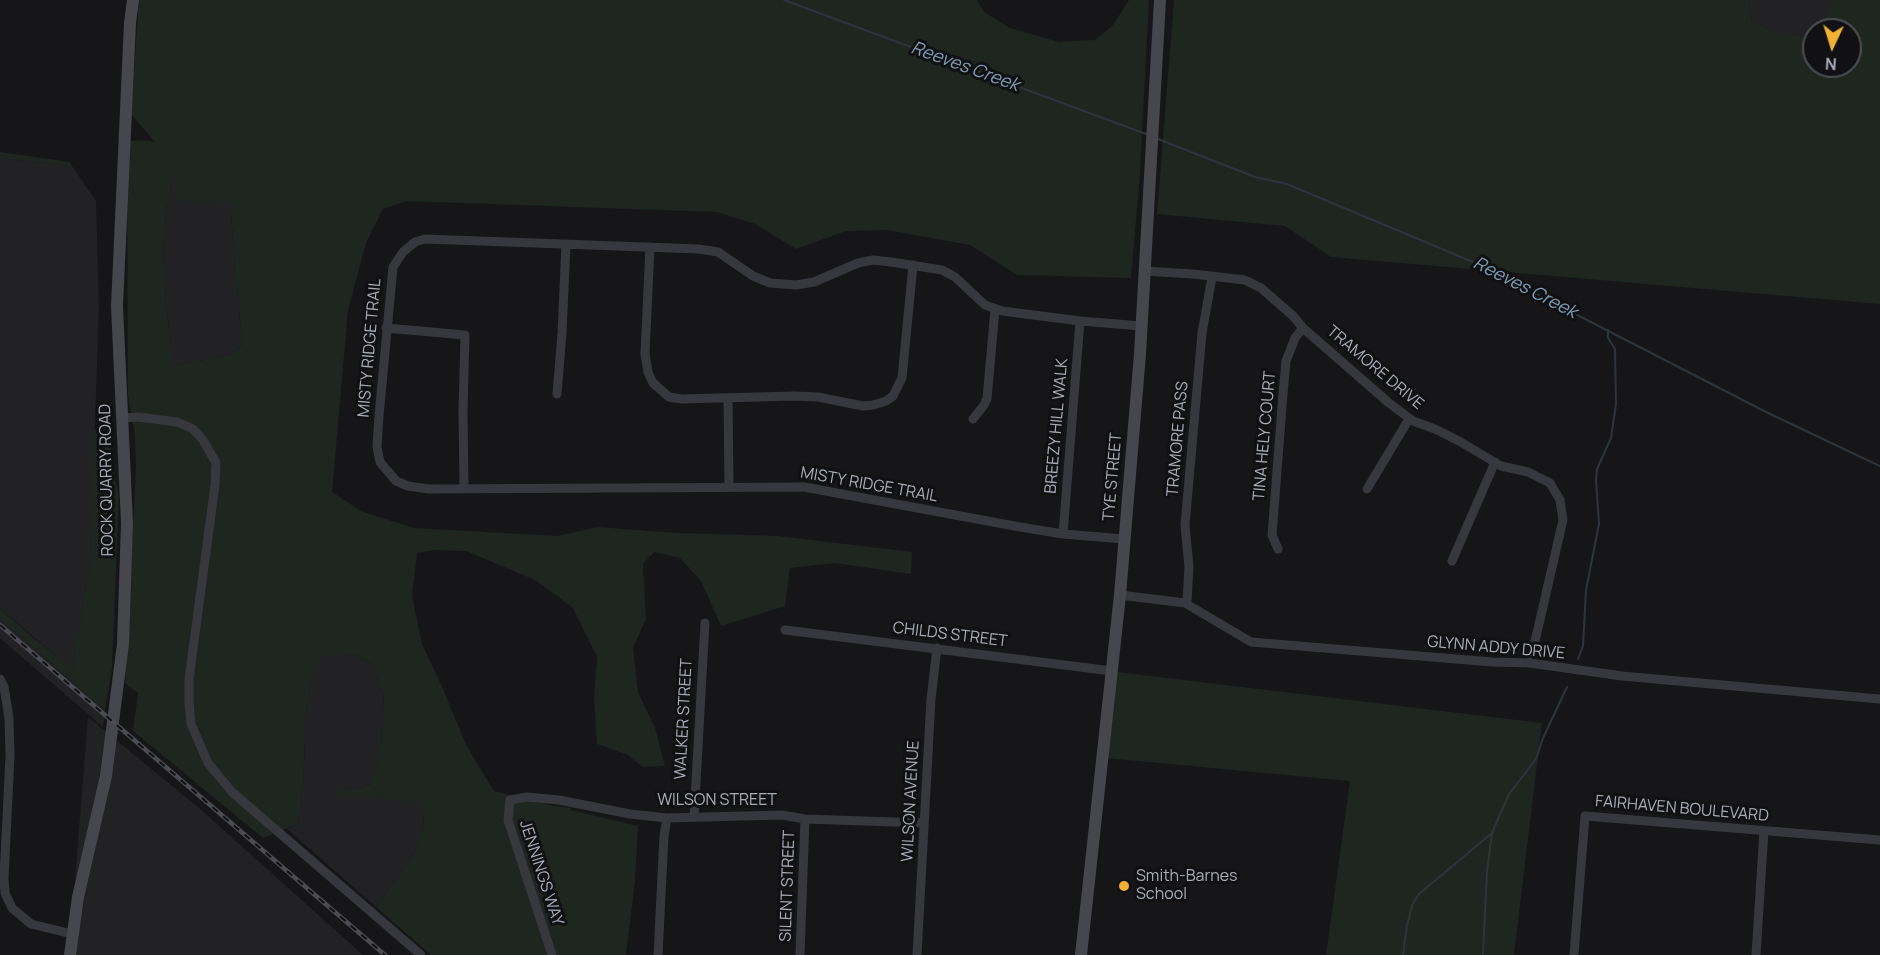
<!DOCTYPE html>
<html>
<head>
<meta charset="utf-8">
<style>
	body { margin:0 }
	#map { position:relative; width:1880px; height:955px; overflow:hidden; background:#161618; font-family:Manrope,sans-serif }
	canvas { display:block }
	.north { position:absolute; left:1802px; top:18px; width:60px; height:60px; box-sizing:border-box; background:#111113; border:2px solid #4d4f55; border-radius:50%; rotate:184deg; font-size:16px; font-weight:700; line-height:24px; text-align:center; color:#a8adb8 }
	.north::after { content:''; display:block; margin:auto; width:21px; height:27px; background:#f2b134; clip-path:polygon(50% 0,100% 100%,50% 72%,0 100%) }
</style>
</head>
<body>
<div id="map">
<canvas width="1880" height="955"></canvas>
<div class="north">N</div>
</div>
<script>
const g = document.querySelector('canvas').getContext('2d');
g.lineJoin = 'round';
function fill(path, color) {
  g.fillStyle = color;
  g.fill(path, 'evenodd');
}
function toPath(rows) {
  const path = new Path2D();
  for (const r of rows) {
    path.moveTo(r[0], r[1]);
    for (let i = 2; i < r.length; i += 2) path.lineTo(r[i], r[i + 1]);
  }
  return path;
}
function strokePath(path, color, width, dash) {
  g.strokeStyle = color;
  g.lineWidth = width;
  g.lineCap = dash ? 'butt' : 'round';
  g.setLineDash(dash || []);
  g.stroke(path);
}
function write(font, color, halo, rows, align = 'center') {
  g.font = font + ' Manrope,sans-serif';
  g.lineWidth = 6;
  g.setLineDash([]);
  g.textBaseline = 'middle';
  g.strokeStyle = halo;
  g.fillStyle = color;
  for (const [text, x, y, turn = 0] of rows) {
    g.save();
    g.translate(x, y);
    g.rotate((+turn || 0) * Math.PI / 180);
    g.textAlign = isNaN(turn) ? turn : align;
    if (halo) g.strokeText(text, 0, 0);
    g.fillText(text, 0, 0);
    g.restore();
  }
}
const built = toPath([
	[1749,0,1833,0,1819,30,1814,30,1814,37,1790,35,1752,22],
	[169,157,230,203,242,345,230,355,173,366,163,275,164,225,171,187],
	[0,158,72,166,96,201,99,308,90,562,72,670,0,608],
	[0,619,105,710,103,727,0,638],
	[355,654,372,664,384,696,381,746,371,784,351,790,336,789,422,802,424,827,413,855,376,907,287,829,298,824,303,787,306,711,311,681,324,655],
	[88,717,199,808,363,955,69,955]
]);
const green = toPath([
	[139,0,977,0,984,12,1010,28,1059,42,1095,40,1113,25,1129,0,1149,0,1140,172,1131,278,1017,275,970,245,887,230,846,231,796,249,755,224,717,212,406,201,383,209,366,243,348,310,332,492,361,511,414,528,557,536,598,527,678,533,778,536,912,552,911,574,835,563,790,568,785,606,721,626,701,581,680,558,654,552,643,564,646,619,633,648,638,692,655,728,665,766,642,767,628,755,597,744,594,697,597,657,573,608,535,580,466,551,434,550,417,553,412,596,422,644,443,689,467,747,494,791,554,806,571,808,571,810,638,826,635,881,626,955,431,955,376,907,413,855,424,827,422,803,333,795,336,789,351,790,371,784,381,746,384,696,372,664,355,654,324,656,311,681,306,711,303,787,298,824,263,838,133,731,138,693,125,683,136,466,135,436,128,395,127,166,130,141,141,140,155,142,131,114],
	[170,162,178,201,230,203,242,345,230,355,173,366,163,275,164,225,171,187],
	[1174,0,1749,0,1752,22,1790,35,1814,37,1814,66,1850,66,1850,30,1819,30,1833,0,1880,0,1880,304,1331,257,1285,226,1157,214],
	[0,152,70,162,72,166,0,158],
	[94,428,105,436,111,445,113,471,119,495,112,668,105,710,0,619,0,608,30,635,72,669,90,562],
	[1117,672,1542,723,1514,955,1326,955,1350,781,1106,758]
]);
const stream = toPath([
	[784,0,1146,134],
	[1158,139,1255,177,1287,184,1480,265,1766,412,1880,466],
	[1578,659,1583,646,1586,590,1599,524,1596,480,1597,469,1611,438,1616,404,1615,349,1608,338,1608,330],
	[1403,955,1407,925,1413,903,1419,894,1492,833,1509,794,1536,759,1543,738,1567,687],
	[1483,955,1487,871,1492,833]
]);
const street = toPath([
	[650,247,645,354,648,372,653,383,669,397,682,399,794,396,818,397,863,406,873,405,886,401,893,396,902,378,913,265],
	[1144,271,1193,274,1245,280,1261,288,1293,316,1303,328,1389,403,1413,421,1435,429,1459,441,1501,466,1528,472,1550,483,1560,500,1563,520,1530,663],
	[386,328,465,335,463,411,464,488],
	[557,394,562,333,566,244],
	[728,399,729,487],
	[123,418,138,417,177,422,193,429,203,440,216,463,215,485,189,679,189,702,191,724,208,763,232,792,421,955],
	[973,419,984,405,987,399,995,309],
	[1367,489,1409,419],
	[1063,534,1080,321],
	[1124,539,1063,534,1020,527,804,487,429,489,408,486,396,481,380,462,377,447,379,416,393,267,403,252,415,242,425,239,699,249,718,252,753,276,770,283,796,285,814,282,858,263,873,260,891,262,942,270,955,277,985,305,1002,311,1080,321,1142,326],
	[1278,549,1272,535,1283,394,1286,361,1295,338,1303,328],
	[1452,561,1495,462],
	[1120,595,1185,603,1251,642,1492,662,1530,663,1622,676,1880,699],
	[1185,603,1187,601,1189,567,1185,525,1202,333,1212,277],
	[785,630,1112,671],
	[0,679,4,687,9,718,10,756,4,878,5,893,12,908,31,924,72,934],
	[694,817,705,623],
	[552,955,508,820,510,800,527,797,559,800,630,814,667,818,782,815,805,819,924,823],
	[658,955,664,836,667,818],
	[800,955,805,819],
	[917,955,931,699,937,648],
	[1574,955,1585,816,1880,840],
	[1756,955,1764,831]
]);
const secondary = toPath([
	[70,955,78,897,106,776,123,644,127,523,117,306,130,23,133,0],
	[1081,955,1120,595,1140,354,1160,0]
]);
const rail = toPath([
	[0,625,385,955]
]);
const markers = [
	[1124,886,6,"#f2b134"]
];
const streetNames = [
	["MISTY RIDGE TRAIL",370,348,-85],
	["TRAMORE DRIVE",1375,368,40],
	["BREEZY HILL WALK",1057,426,-85],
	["TINA HELY COURT",1265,436,-85],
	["TRAMORE PASS",1178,439,-85],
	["TYE STREET",1113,477,-85],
	["ROCK QUARRY ROAD",107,480,-91],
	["MISTY RIDGE TRAIL",869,485,10],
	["CHILDS STREET",950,635,7],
	["GLYNN ADDY DRIVE",1496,648,5],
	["WALKER STREET",684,719,-87],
	["WILSON STREET",717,801],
	["WILSON AVENUE",911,801,-87],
	["FAIRHAVEN BOULEVARD",1682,809,5],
	["JENNINGS WAY",541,873,72],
	["SILENT STREET",788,886,-88]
];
const poiNames = [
	["Smith-Barnes",1136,877],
	["School",1136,895]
];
const waterNames = [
	["Reeves Creek",965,67,20],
	["Reeves Creek",1525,288,27]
];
fill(built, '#222225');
fill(green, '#1e261f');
strokePath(stream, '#2c353c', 2);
strokePath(street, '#37383d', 9);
strokePath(secondary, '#45474d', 12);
strokePath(rail, '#4a4c52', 4.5);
strokePath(rail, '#111113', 2, [7]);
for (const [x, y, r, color] of markers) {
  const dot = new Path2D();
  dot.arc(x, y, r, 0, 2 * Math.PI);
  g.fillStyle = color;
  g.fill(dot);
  strokePath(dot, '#111113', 2);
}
write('16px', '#a8adb8', '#111113', streetNames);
write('16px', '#a8adb8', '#111113', poiNames, 'left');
write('italic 18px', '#7f9bb3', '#111113', waterNames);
</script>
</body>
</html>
